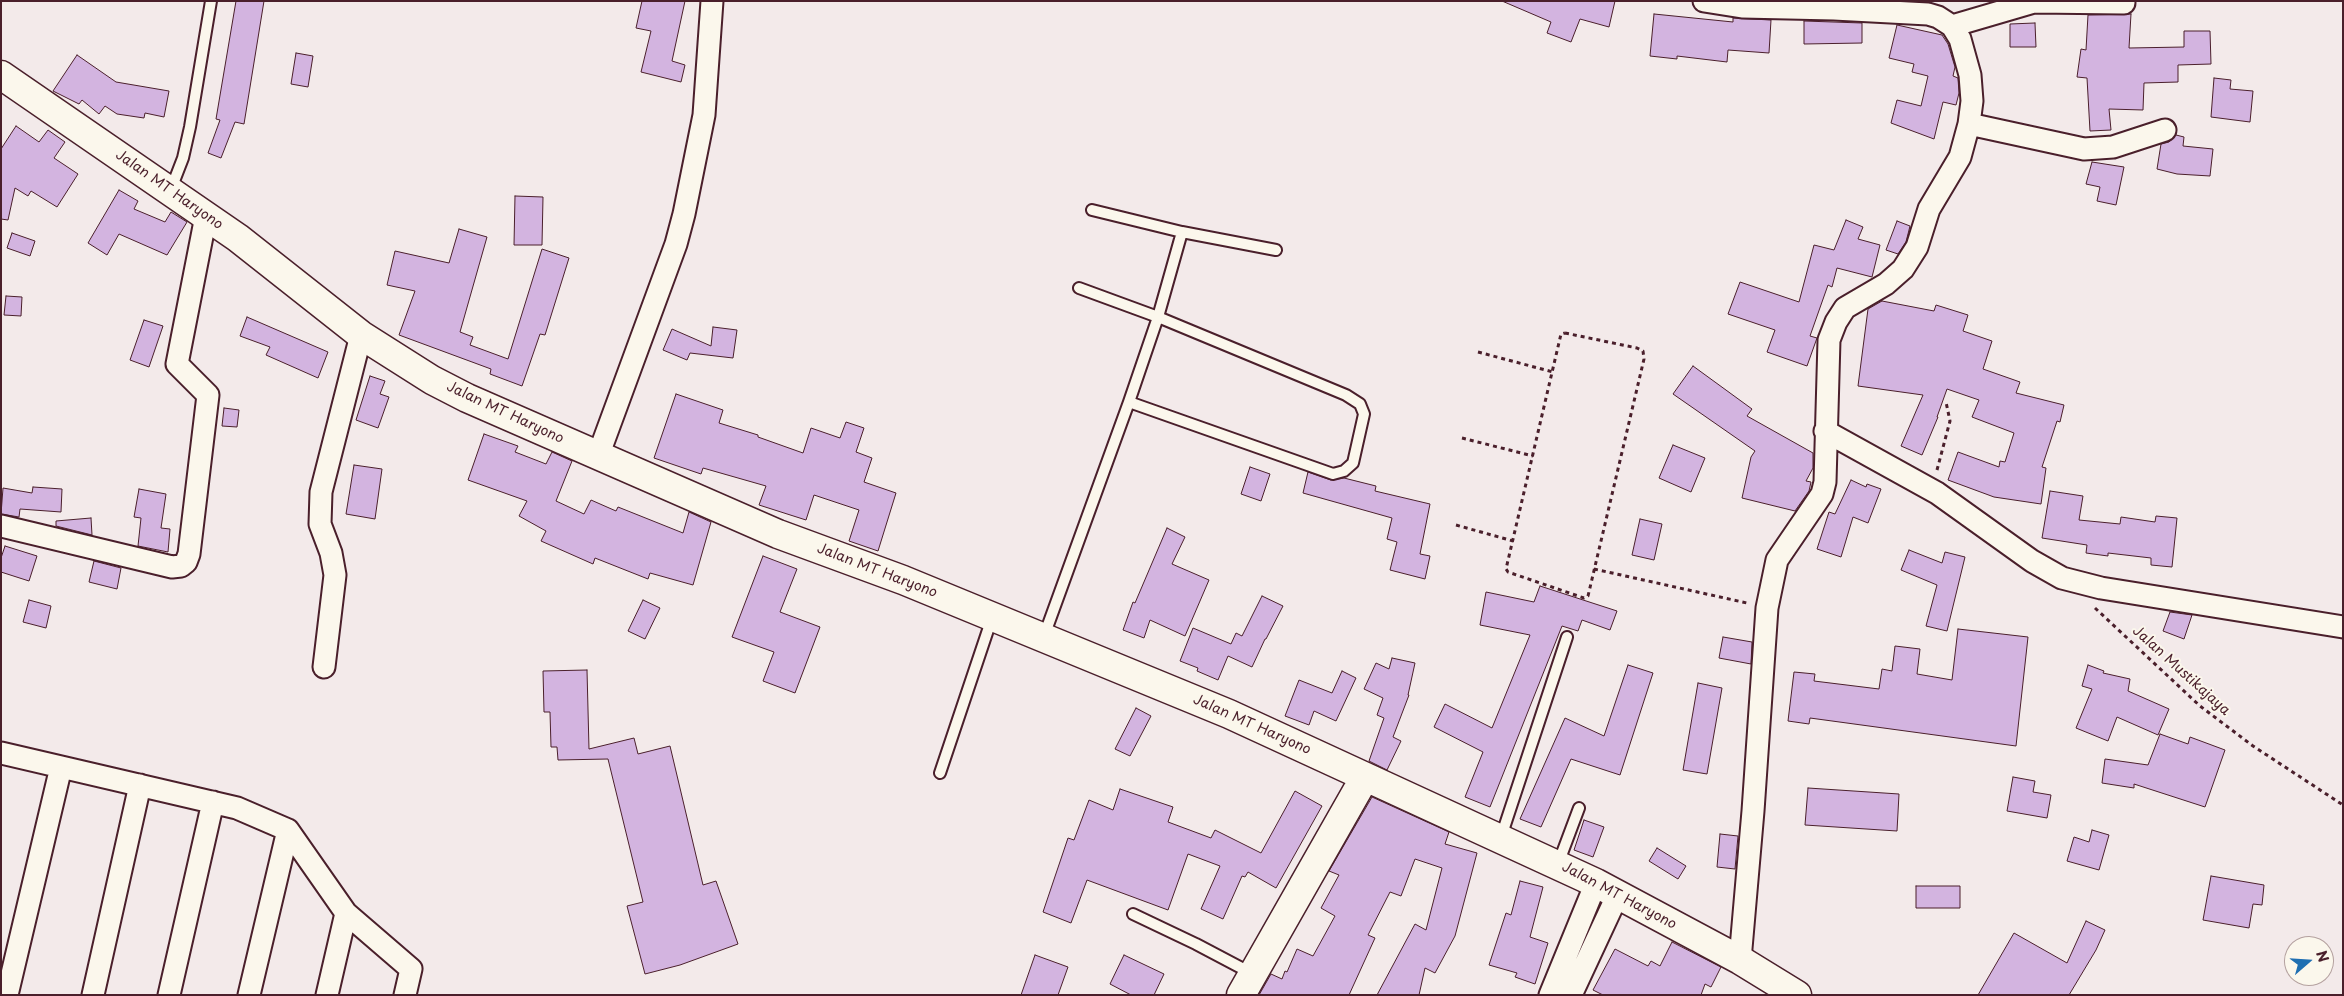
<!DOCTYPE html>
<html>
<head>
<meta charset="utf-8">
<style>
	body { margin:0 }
	#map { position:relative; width:2344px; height:996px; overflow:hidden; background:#f3eaea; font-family:"Playpen Sans",sans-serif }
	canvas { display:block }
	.frame { position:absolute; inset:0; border:2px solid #4a1f2b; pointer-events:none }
	.north { position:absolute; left:2284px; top:936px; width:50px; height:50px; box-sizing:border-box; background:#fbf7ec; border:1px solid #b4a19f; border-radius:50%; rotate:71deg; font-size:14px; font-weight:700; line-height:20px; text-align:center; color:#4a1f2b }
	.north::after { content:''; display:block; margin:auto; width:18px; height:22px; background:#1f6fb2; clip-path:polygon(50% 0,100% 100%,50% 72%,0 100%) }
</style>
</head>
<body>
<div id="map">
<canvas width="2344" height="996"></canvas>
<div class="frame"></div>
<div class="north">N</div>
</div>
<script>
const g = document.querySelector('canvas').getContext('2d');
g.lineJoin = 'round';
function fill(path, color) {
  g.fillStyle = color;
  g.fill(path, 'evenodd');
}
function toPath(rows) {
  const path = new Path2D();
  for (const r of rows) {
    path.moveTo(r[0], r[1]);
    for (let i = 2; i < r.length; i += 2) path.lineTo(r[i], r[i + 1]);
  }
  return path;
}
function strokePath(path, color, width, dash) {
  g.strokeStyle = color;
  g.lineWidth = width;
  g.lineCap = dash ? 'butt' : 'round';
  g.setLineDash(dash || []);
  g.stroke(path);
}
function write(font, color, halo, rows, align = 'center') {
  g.font = font + ' "Playpen Sans",sans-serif';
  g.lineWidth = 4;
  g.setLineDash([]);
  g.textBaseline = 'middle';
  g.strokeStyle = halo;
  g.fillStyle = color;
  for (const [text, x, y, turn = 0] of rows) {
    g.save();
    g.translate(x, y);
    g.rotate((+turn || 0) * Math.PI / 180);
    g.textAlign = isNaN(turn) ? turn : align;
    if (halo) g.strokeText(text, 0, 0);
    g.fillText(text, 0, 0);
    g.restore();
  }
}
const building = toPath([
	[236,1,264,1,244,124,235,122,221,158,208,153,220,120,216,119,236,1],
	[642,1,685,1,672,61,685,65,681,82,641,72,651,31,636,28,642,1],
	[1502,1,1615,1,1609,27,1580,19,1571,42,1547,33,1551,22,1502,1],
	[1654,14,1733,22,1733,18,1771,20,1769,53,1728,50,1727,62,1677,56,1677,59,1650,56,1654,14],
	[2131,14,2129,48,2184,47,2184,31,2210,31,2211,64,2178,65,2178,82,2144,83,2143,110,2109,109,2111,130,2090,131,2087,78,2077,77,2081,49,2086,50,2088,15,2131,14],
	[1804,21,1862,23,1862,43,1804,44,1804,21],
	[2035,23,2036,47,2010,47,2010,24,2035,23],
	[1897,25,1942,35,1948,44,1955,67,1953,76,1958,78,1959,93,1956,105,1943,102,1934,139,1891,123,1897,100,1921,106,1928,76,1912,72,1914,64,1889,58,1897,25],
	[296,53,313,56,308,87,291,84,296,53],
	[77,55,116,82,169,91,164,117,145,113,144,118,117,114,105,106,99,114,82,100,79,104,53,91,77,55],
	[2214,78,2231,80,2230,89,2253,91,2250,122,2211,117,2214,78],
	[16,126,39,142,48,130,65,142,54,158,78,174,57,207,31,191,28,196,15,188,8,220,1,219,1,149,16,126],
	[2176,135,2184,137,2183,146,2213,149,2210,176,2177,174,2157,169,2161,144,2169,142,2176,135],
	[2092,162,2124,167,2116,205,2097,201,2100,187,2086,184,2092,162],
	[119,190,138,201,134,209,165,222,171,212,187,222,167,255,119,234,107,255,88,243,119,190],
	[515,196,543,197,542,245,514,245,515,196],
	[1846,220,1863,227,1858,239,1880,245,1872,277,1837,268,1832,287,1828,285,1810,336,1817,338,1807,366,1767,352,1775,330,1728,314,1740,282,1799,302,1814,245,1834,250,1846,220],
	[1897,221,1910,226,1906,242,1898,254,1886,250,1897,221],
	[459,229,487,237,460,332,473,337,470,345,508,359,542,249,569,258,545,335,540,334,522,386,490,374,491,369,399,335,415,291,387,285,395,251,449,263,459,229],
	[12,233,35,241,30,256,7,248,12,233],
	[6,296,22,297,21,316,4,315,6,296],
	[1882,301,1934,311,1936,305,1968,315,1963,331,1992,341,1983,369,2020,382,2016,393,2064,405,2060,422,2057,421,2042,467,2046,468,2041,504,1994,497,1948,480,1958,452,1999,467,2000,461,2005,462,2014,433,1972,417,1979,400,1947,389,1937,417,1938,417,1922,455,1901,446,1923,395,1858,386,1868,309,1882,301],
	[247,317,328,352,318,378,266,355,270,347,240,336,247,317],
	[144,320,163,326,149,367,130,360,144,320],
	[713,327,737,330,733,358,690,353,687,360,663,350,672,329,711,346,713,327],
	[1693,366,1752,409,1747,416,1813,453,1813,468,1806,481,1811,482,1809,491,1795,511,1742,498,1751,457,1755,451,1673,394,1693,366],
	[370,376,385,381,380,394,389,397,378,428,356,420,370,376],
	[676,394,723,410,719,423,758,435,758,437,803,453,811,428,840,438,846,422,864,428,856,452,872,458,864,482,896,493,878,551,849,541,859,510,814,495,806,520,759,505,766,486,703,468,701,474,654,458,676,394],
	[224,408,239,410,237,427,222,426,224,408],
	[484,434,518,446,515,452,546,464,552,452,572,461,556,501,584,514,591,500,616,511,618,507,683,533,689,512,711,522,693,585,650,573,648,579,595,558,593,564,541,541,546,531,519,516,527,501,468,480,484,434],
	[1673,445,1705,458,1691,492,1659,478,1673,445],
	[354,465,382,469,375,519,346,514,354,465],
	[1250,467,1270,474,1261,501,1241,494,1250,467],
	[1308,472,1331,480,1344,478,1376,486,1375,491,1430,504,1420,554,1430,556,1425,579,1390,570,1397,542,1387,539,1392,518,1303,493,1308,472],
	[1851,480,1866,487,1867,484,1881,489,1868,523,1853,517,1841,557,1817,549,1829,512,1835,514,1851,480],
	[33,487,62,489,61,512,20,509,19,517,1,514,3,488,32,493,33,487],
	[139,489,166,494,161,528,170,529,168,552,138,546,141,518,134,517,139,489],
	[2050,491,2083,496,2079,520,2120,524,2121,517,2155,522,2156,516,2177,518,2172,567,2151,565,2151,558,2108,553,2108,556,2086,553,2087,545,2042,538,2050,491],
	[91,518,92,535,56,526,56,521,91,518],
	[1640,519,1662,524,1654,560,1632,555,1640,519],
	[1167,528,1185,537,1172,564,1209,580,1185,636,1150,620,1144,638,1123,630,1133,602,1135,603,1167,528],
	[5,546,37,556,29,581,1,572,1,558,5,546],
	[1909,550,1942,563,1945,552,1965,557,1947,631,1926,626,1937,585,1901,570,1909,550],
	[763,556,797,569,780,612,820,627,795,693,763,681,774,652,732,637,763,556],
	[94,561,121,568,117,589,89,582,94,561],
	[1540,586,1617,611,1610,630,1582,620,1578,631,1562,626,1490,807,1465,797,1483,752,1434,727,1445,704,1492,728,1530,635,1480,625,1486,592,1534,602,1540,586],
	[1262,596,1283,606,1266,639,1265,639,1252,667,1228,656,1218,680,1197,671,1198,668,1180,661,1193,628,1231,644,1236,633,1242,636,1262,596],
	[29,600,51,606,46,628,23,622,29,600],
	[643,600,660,608,645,639,628,631,643,600],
	[2170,612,2192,615,2184,639,2163,631,2170,612],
	[1958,629,2028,637,2016,746,1810,718,1809,724,1788,721,1794,672,1815,674,1814,681,1879,689,1882,669,1892,671,1895,646,1920,649,1917,674,1952,680,1958,629],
	[1723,637,1752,642,1751,664,1719,658,1723,637],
	[1392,658,1415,663,1408,695,1409,695,1393,737,1401,741,1387,770,1369,761,1384,718,1377,715,1383,698,1364,689,1376,663,1389,669,1392,658],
	[1628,665,1653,673,1620,775,1571,759,1541,827,1520,819,1565,718,1604,736,1628,665],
	[2088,665,2104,671,2103,673,2130,679,2128,691,2169,709,2158,735,2117,717,2108,741,2076,728,2092,689,2082,686,2088,665],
	[587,670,589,749,634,738,638,754,670,746,703,885,716,881,738,944,680,965,645,974,627,906,643,902,608,759,558,760,557,747,551,747,550,712,544,712,543,671,587,670],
	[1342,671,1356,678,1336,721,1314,711,1309,725,1285,716,1299,680,1332,693,1342,671],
	[1698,683,1722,688,1707,774,1683,770,1698,683],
	[1136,708,1151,716,1130,756,1115,749,1136,708],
	[2160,734,2188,744,2190,737,2225,750,2205,807,2134,784,2134,788,2102,783,2105,759,2148,765,2160,734],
	[2013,777,2035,781,2033,792,2051,795,2047,818,2007,811,2013,777],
	[1808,788,1899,794,1897,831,1805,825,1808,788],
	[1120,789,1173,807,1168,822,1211,838,1215,830,1261,853,1295,791,1322,806,1276,888,1248,872,1245,877,1242,876,1223,919,1201,909,1220,866,1188,854,1168,910,1087,880,1071,923,1043,912,1068,838,1074,840,1089,800,1113,810,1120,789],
	[1372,797,1449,832,1445,844,1477,853,1455,936,1435,973,1425,968,1419,995,1377,995,1415,924,1426,930,1442,868,1415,859,1401,896,1390,892,1368,935,1375,938,1349,995,1259,995,1271,974,1282,979,1285,971,1287,972,1297,949,1313,956,1335,916,1321,908,1339,875,1329,871,1372,797],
	[1584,820,1604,827,1593,857,1574,850,1584,820],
	[2092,830,2109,835,2099,870,2067,861,2074,837,2089,842,2092,830],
	[1720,834,1738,836,1735,869,1717,867,1720,834],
	[1657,848,1686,866,1678,879,1649,861,1657,848],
	[2211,876,2264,885,2262,905,2253,904,2249,928,2203,920,2211,876],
	[1520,881,1543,887,1530,937,1548,943,1535,984,1515,977,1517,973,1489,965,1506,913,1511,915,1520,881],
	[1916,886,1960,886,1960,908,1916,908,1916,886],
	[2086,921,2105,930,2096,950,2069,995,1978,995,2014,933,2067,963,2086,921],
	[1672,942,1721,967,1711,987,1705,984,1701,995,1603,995,1593,990,1615,949,1648,966,1651,961,1660,966,1672,942],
	[1035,955,1068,967,1058,995,1021,995,1035,955],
	[1124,955,1164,974,1154,995,1131,995,1110,984,1124,955]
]);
const path = toPath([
	[1565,333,1637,348,1643,351,1644,359,1588,596,1584,598,1508,572,1506,569,1561,334,1565,333],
	[1478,352,1553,372],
	[1462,438,1533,456],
	[1937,470,1950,421,1946,402],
	[1456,525,1513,541],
	[1594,569,1747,603],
	[2095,608,2200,706,2253,746,2343,805]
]);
const lane = toPath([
	[171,189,183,158,190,127,211,1],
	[1092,210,1182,232,1276,250],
	[1079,288,1158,317,1346,395,1360,404,1364,414,1353,463,1344,471,1333,474,1129,402],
	[1044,636,1129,402,1158,317,1182,232],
	[940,773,992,618],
	[1501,837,1567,637],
	[1558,864,1579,808],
	[1133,914,1196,944,1251,973]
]);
const street = toPath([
	[1704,1,1742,7,1834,9,1928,14,1938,17,1952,26,1960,39,1970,75,1972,101,1969,124,1960,157,1929,209,1917,247,1903,269,1886,284,1845,308,1836,322,1829,340,1825,482,1822,494,1777,560,1767,608,1753,811,1740,960],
	[1952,26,2034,2,2124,3],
	[1969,124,2084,149,2113,147,2165,130],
	[1825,431,1937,493,2032,561,2062,578,2101,588,2343,627],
	[598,456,676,244,684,214,704,115,712,1],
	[1,526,172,567,181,566,186,562,189,554,208,395,177,364,206,216],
	[324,667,335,575,331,553,320,524,321,492,361,335],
	[1,753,237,808,288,830,346,913,411,969,405,995],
	[7,995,61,767],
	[93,995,140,785],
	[169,995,213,802],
	[249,995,288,830],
	[327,995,346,913],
	[1550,995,1596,883],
	[1571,995,1618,894]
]);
const secondary = toPath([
	[1,75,238,238,361,335,432,380,467,398,778,534,903,580,1229,714,1596,883,1740,960,1797,995],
	[1241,995,1365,777]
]);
const streetNames = [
	["Jalan MT Haryono",169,190,35],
	["Jalan MT Haryono",505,413,25],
	["Jalan MT Haryono",877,571,21],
	["Jalan Mustikajaya",2181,671,42],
	["Jalan MT Haryono",1252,725,24],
	["Jalan MT Haryono",1619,896,28]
];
fill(building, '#d3b4e0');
strokePath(building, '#4a1f2b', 1);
strokePath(lane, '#4a1f2b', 14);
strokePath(street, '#4a1f2b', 25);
strokePath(secondary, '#4a1f2b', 31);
strokePath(path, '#4a1f2b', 3, [4, 4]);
strokePath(lane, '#fbf7ec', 10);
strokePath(street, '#fbf7ec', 21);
strokePath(secondary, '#fbf7ec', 28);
write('14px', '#4a1f2b', '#fbf7ec', streetNames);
</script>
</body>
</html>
